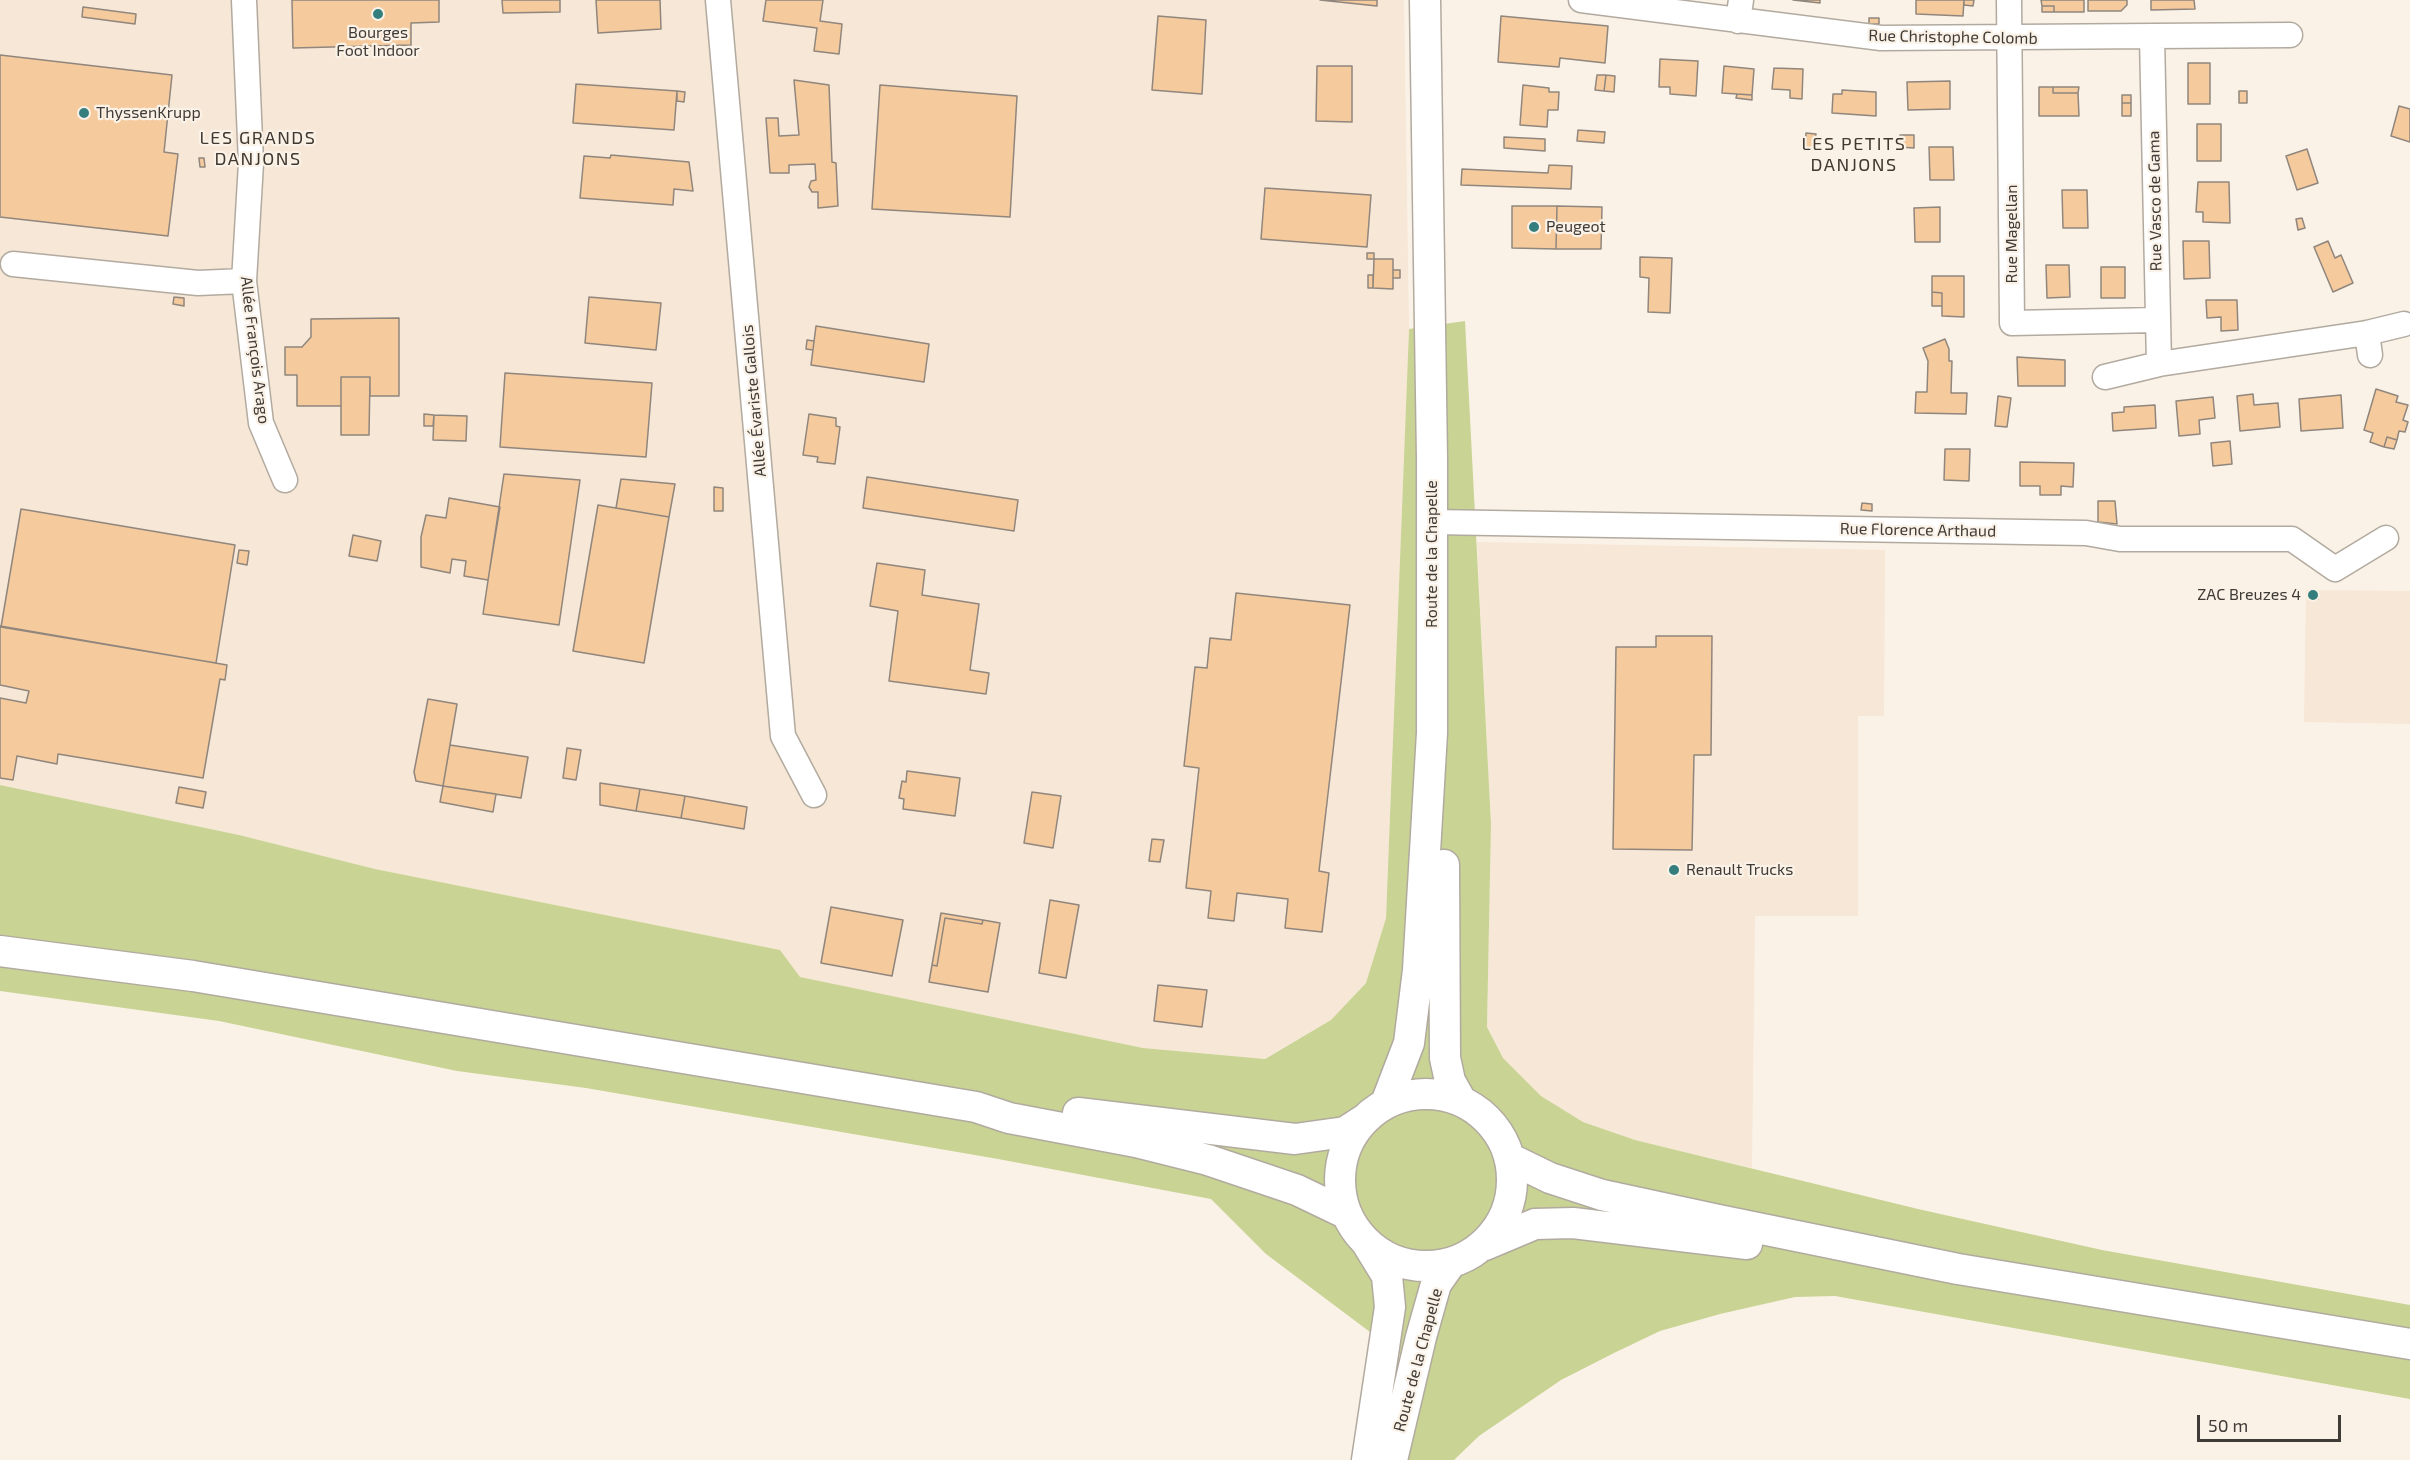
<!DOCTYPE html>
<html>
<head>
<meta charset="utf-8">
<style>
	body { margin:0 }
	#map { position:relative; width:2410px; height:1460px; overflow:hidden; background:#fbf2e7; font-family:"Exo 2",sans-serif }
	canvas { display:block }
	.scale { position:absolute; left:2197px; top:1415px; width:144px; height:27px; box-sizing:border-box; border:3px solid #3f3b37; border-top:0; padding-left:8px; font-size:18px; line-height:21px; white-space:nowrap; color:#3f3b37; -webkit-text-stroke:4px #fbf2e7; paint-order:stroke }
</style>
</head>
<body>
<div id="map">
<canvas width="2410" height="1460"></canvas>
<div class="scale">50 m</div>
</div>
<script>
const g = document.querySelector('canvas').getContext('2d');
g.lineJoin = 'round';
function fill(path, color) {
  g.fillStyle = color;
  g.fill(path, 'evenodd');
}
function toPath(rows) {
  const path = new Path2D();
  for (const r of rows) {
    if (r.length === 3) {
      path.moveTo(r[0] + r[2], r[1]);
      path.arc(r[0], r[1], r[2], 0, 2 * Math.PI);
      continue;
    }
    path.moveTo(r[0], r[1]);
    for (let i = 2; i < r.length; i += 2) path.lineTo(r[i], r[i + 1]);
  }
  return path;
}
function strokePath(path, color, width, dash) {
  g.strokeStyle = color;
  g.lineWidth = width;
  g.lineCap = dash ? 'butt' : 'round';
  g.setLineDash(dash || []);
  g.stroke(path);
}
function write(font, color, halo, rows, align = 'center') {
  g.font = font + ' "Exo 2",sans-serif';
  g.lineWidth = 4.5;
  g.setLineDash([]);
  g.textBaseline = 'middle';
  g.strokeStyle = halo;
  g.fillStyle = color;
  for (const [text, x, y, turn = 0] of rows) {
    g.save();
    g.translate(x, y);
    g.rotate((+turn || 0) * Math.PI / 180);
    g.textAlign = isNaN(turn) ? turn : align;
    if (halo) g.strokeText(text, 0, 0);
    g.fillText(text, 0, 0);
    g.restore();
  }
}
const built = toPath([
	[0,0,1404,0,1409,329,1386,918,1366,983,1331,1020,1264,1059,1143,1048,799,977,780,950,375,869,239,835,0,785],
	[1477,542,1885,550,1884,716,1858,716,1858,916,1755,916,1752,1168,1635,1140,1583,1122,1541,1096,1503,1058,1487,1027,1491,824],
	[2306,590,2410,591,2410,724,2304,722]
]);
const green = toPath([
	[1465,321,1491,824,1487,1027,1503,1058,1541,1096,1583,1122,1635,1140,1918,1209,2102,1250,2410,1305,2410,1399,1835,1296,1795,1297,1720,1314,1660,1331,1614,1353,1561,1380,1479,1436,1454,1460,1398,1460,1418,1368,1266,1254,1211,1199,998,1159,586,1088,457,1071,219,1021,0,991,0,785,239,835,375,869,780,950,800,977,1143,1048,1265,1059,1331,1020,1366,983,1386,918,1409,329]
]);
const building = toPath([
	[292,0,439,0,439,22,411,23,411,45,293,48,292,0],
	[502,0,560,0,560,12,503,13,502,0],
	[596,0,660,0,661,29,598,33,596,0],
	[766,0,823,0,820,21,842,24,839,54,814,51,817,28,763,21,766,0],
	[1320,0,1377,0,1377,6,1320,0],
	[1793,0,1820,0,1820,3,1793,0],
	[1916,0,1964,0,1963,16,1916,14,1916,0],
	[1964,0,1974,0,1973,6,1964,5,1964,0],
	[2041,0,2084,0,2084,12,2054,12,2054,6,2042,6,2041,0],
	[2088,0,2127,0,2127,5,2121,11,2088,11,2088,0],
	[2151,0,2194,0,2195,9,2151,10,2151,0],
	[2042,6,2054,6,2054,12,2042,12,2042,6],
	[83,7,136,14,135,24,82,17,83,7],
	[1158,16,1206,20,1202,94,1152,90,1158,16],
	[1501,16,1608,26,1605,63,1560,58,1559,67,1498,62,1501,16],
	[1869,18,1879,18,1879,24,1869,24,1869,18],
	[0,55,172,75,164,152,178,154,168,236,0,217,0,55],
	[1660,59,1698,61,1696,96,1670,94,1670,87,1659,87,1660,59],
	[2188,63,2210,63,2210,104,2188,104,2188,63],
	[1317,66,1352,66,1352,122,1316,121,1317,66],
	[1724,66,1754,69,1752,95,1722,93,1724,66],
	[1774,68,1803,69,1802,99,1790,98,1790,90,1772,89,1774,68],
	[1597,75,1606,75,1604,91,1595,90,1597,75],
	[1606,75,1615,76,1614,92,1604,91,1606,75],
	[794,80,829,85,832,162,836,163,838,206,818,208,818,192,812,192,809,187,811,181,816,180,815,164,789,165,789,173,770,173,766,118,778,118,779,136,799,135,794,80],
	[1950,81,1950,109,1908,110,1907,82,1950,81],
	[576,84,677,91,674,130,573,123,576,84],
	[880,85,1017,96,1010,217,872,209,880,85],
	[1523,85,1549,88,1549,92,1559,92,1558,110,1548,110,1547,127,1520,125,1523,85],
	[2039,87,2053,87,2053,93,2078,93,2079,116,2039,116,2039,87],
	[2053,87,2079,87,2078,93,2053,93,2053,87],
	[1842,90,1876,92,1876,116,1832,113,1833,94,1842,94,1842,90],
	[677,91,685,92,684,102,677,101,677,91],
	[2239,91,2247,91,2247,103,2239,103,2239,91],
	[1737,94,1752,95,1752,100,1736,98,1737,94],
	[2122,95,2131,95,2131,103,2122,103,2122,95],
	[2122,103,2131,103,2131,116,2122,116,2122,103],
	[2399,106,2410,109,2410,142,2391,136,2399,106],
	[2197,124,2221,124,2221,161,2197,161,2197,124],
	[1578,130,1605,132,1604,143,1577,141,1578,130],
	[1806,133,1816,134,1814,150,1805,149,1806,133],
	[1900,135,1914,135,1914,148,1899,147,1900,135],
	[1504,137,1545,139,1545,151,1504,148,1504,137],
	[1929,147,1953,147,1954,180,1930,180,1929,147],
	[2307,149,2318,183,2297,190,2286,156,2307,149],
	[611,155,689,162,693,191,674,189,673,205,580,198,584,156,610,158,611,155],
	[199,158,204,158,205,167,200,167,199,158],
	[1549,165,1572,166,1571,189,1461,185,1462,169,1548,173,1549,165],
	[2198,182,2229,182,2230,223,2203,222,2203,212,2196,212,2198,182],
	[1265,188,1371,195,1367,247,1261,239,1265,188],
	[2062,190,2087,190,2088,228,2063,228,2062,190],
	[1512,206,1557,206,1556,249,1512,248,1512,206],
	[1557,206,1602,207,1601,249,1556,249,1557,206],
	[1940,207,1940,242,1915,242,1914,208,1940,207],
	[2302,218,2305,228,2298,230,2296,219,2302,218],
	[2183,241,2209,241,2210,278,2184,279,2183,241],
	[2328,241,2335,258,2341,255,2353,283,2333,292,2314,247,2328,241],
	[1367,253,1374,253,1374,259,1367,259,1367,253],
	[1640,257,1672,258,1670,313,1648,312,1649,278,1640,277,1640,257],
	[1374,259,1393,259,1393,289,1373,288,1374,259],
	[2046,265,2069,265,2070,297,2047,298,2046,265],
	[2101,267,2125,267,2125,298,2101,298,2101,267],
	[1393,270,1400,270,1400,278,1393,278,1393,270],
	[1368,275,1373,275,1373,288,1368,288,1368,275],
	[1932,276,1964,276,1964,317,1942,316,1942,293,1932,292,1932,276],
	[1932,292,1942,293,1942,306,1932,306,1932,292],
	[174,297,184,298,184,306,173,304,174,297],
	[589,297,661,303,656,350,585,343,589,297],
	[2206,300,2237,300,2238,330,2221,331,2221,317,2207,318,2206,300],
	[399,318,399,396,370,396,370,377,341,377,341,406,297,406,297,375,285,375,285,347,302,347,311,337,311,319,399,318],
	[816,326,929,344,924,382,811,365,816,326],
	[1945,339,1949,349,1949,361,1952,361,1951,393,1967,393,1966,414,1915,413,1916,392,1927,392,1928,361,1923,348,1945,339],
	[807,340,814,341,813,350,806,349,807,340],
	[2017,357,2065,360,2065,386,2018,386,2017,357],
	[505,373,652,383,646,457,500,447,505,373],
	[341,377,370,377,369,435,341,435,341,377],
	[2376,389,2398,396,2396,402,2408,405,2403,420,2408,422,2405,432,2399,431,2397,440,2387,437,2384,447,2370,442,2373,433,2364,430,2376,389],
	[2253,394,2254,405,2278,403,2280,427,2240,431,2237,396,2253,394],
	[2341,395,2343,428,2301,431,2299,399,2341,395],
	[1998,396,2011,398,2007,427,1995,426,1998,396],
	[2213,397,2215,418,2199,420,2200,434,2179,436,2176,401,2213,397],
	[2155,405,2156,428,2113,431,2112,413,2124,412,2124,407,2155,405],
	[424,414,434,415,433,426,424,426,424,414],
	[809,414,836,418,836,426,840,427,835,464,817,462,818,457,803,455,809,414],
	[434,415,467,416,466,441,433,440,434,415],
	[2387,437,2397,440,2394,449,2384,447,2387,437],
	[2230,441,2232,464,2213,466,2211,443,2230,441],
	[1945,449,1970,449,1969,481,1944,480,1945,449],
	[2020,462,2074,463,2073,487,2061,486,2061,495,2040,495,2040,486,2020,486,2020,462],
	[504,474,580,480,559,625,483,614,504,474],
	[867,477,1018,500,1014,531,863,508,867,477],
	[621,479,675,484,669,517,616,508,621,479],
	[714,487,723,488,723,511,714,511,714,487],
	[449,498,500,507,488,580,464,576,466,561,452,559,450,573,421,567,421,537,426,515,446,518,449,498],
	[2098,501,2115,501,2117,524,2098,522,2098,501],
	[1862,503,1872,504,1872,511,1861,510,1862,503],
	[598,505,669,517,644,663,573,651,598,505],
	[21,509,235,545,216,663,1,627,21,509],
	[353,535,381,541,377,561,349,556,353,535],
	[239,550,249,551,247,565,237,563,239,550],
	[877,563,925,570,922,595,979,604,970,670,989,673,986,694,889,681,898,611,870,606,877,563],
	[2308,592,2318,592,2318,599,2308,598,2308,592],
	[1236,593,1350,605,1319,871,1329,873,1322,932,1285,928,1288,899,1237,893,1234,921,1208,918,1211,891,1186,888,1199,768,1184,766,1195,667,1207,668,1210,638,1231,640,1236,593],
	[0,626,227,665,225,680,220,679,203,778,58,754,57,764,17,756,13,780,0,778,0,698,26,703,29,691,0,685,0,626],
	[1656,636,1712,636,1711,755,1694,755,1692,850,1613,849,1616,647,1656,647,1656,636],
	[428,699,457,704,443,786,416,781,414,772,428,699],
	[450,745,528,757,521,798,443,786,450,745],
	[567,748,581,750,576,780,563,778,567,748],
	[907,771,960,778,955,816,903,809,904,799,899,798,902,781,906,782,907,771],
	[600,783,640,789,636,811,600,805,600,783],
	[443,786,496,794,493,812,440,802,443,786],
	[179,787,206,792,203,808,176,803,179,787],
	[640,789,685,796,681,818,636,811,640,789],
	[1032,792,1061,796,1053,848,1024,843,1032,792],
	[685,796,747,807,744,829,681,818,685,796],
	[1152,839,1164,840,1160,862,1149,861,1152,839],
	[1050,900,1079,905,1066,978,1039,973,1050,900],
	[831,907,903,920,892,976,821,963,831,907],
	[941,913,983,920,982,924,945,918,937,966,932,965,941,913],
	[945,918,982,924,983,920,1000,923,988,992,929,982,932,965,937,966,945,918],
	[1158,985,1207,990,1202,1027,1154,1021,1158,985]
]);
const minor = toPath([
	[244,0,251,163,244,281,261,423,285,480],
	[718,0,783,736,814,795],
	[1581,0,1881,38,2290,35],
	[2009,0,2012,323,2157,320],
	[1738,21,1741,0],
	[2152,37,2159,364,2367,333,2404,324],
	[13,264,198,283,244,281],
	[2367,333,2370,355],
	[2105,377,2159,364],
	[1432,522,2086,533,2120,539,2292,539,2335,569,2386,538]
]);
const major = toPath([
	[1444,865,1445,1058,1450,1081,1460,1099],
	[0,951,193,976,976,1107,1009,1118,1136,1142,1208,1160,1297,1190,1347,1214],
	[1426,1180,86],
	[1386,1103,1409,1043,1418,970,1432,733,1432,459,1425,0],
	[1078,1113,1295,1139,1345,1132,1365,1119],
	[1511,1159,1550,1178,1602,1195,1718,1220,1958,1269,2410,1344],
	[1485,1245,1535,1224,1573,1223,1747,1244],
	[1367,1460,1390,1307,1387,1276,1368,1245],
	[1392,1460,1421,1337,1436,1284,1450,1264]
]);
const markers = [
	[378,14,6,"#357e7e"],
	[84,113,6,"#357e7e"],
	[1534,227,6,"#357e7e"],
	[2313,595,6,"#357e7e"],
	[1674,870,6,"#357e7e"]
];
const poiNames = [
	["Bourges",378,33,"center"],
	["Foot Indoor",378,51,"center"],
	["ThyssenKrupp",96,113],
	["Peugeot",1546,227],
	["ZAC Breuzes 4",2301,595,"right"],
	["Renault Trucks",1686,870]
];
const streetNames = [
	["Rue Christophe Colomb",1953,37,1],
	["Rue Vasco de Gama",2155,201,-91],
	["Rue Magellan",2012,234,-90],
	["Allée François Arago",255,350,83],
	["Allée Évariste Gallois",754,401,-95],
	["Rue Florence Arthaud",1918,530,1],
	["Route de la Chapelle",1432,554,-90],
	["Route de la Chapelle",1418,1360,-75]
];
const neighbourhoodNames = [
	["LES GRANDS",258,138],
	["DANJONS",258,159],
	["LES PETITS",1854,144],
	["DANJONS",1854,165]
];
fill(built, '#f6e7d6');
fill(green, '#c9d394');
fill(building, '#f5ca9d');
strokePath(building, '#90867d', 1.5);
strokePath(minor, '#b2aa9f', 27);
strokePath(major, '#b2aa9f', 33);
strokePath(minor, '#fff', 24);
strokePath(major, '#fff', 30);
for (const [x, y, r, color] of markers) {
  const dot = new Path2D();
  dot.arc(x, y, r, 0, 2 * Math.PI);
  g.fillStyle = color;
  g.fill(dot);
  strokePath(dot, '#fbf2e7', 2);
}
write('16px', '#3f3b37', '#fbf2e7', poiNames, 'left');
write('16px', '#3f3b37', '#fbf2e7', streetNames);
g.letterSpacing = '1.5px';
write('18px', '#413931', '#fbf2e7', neighbourhoodNames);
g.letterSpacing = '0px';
</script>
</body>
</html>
